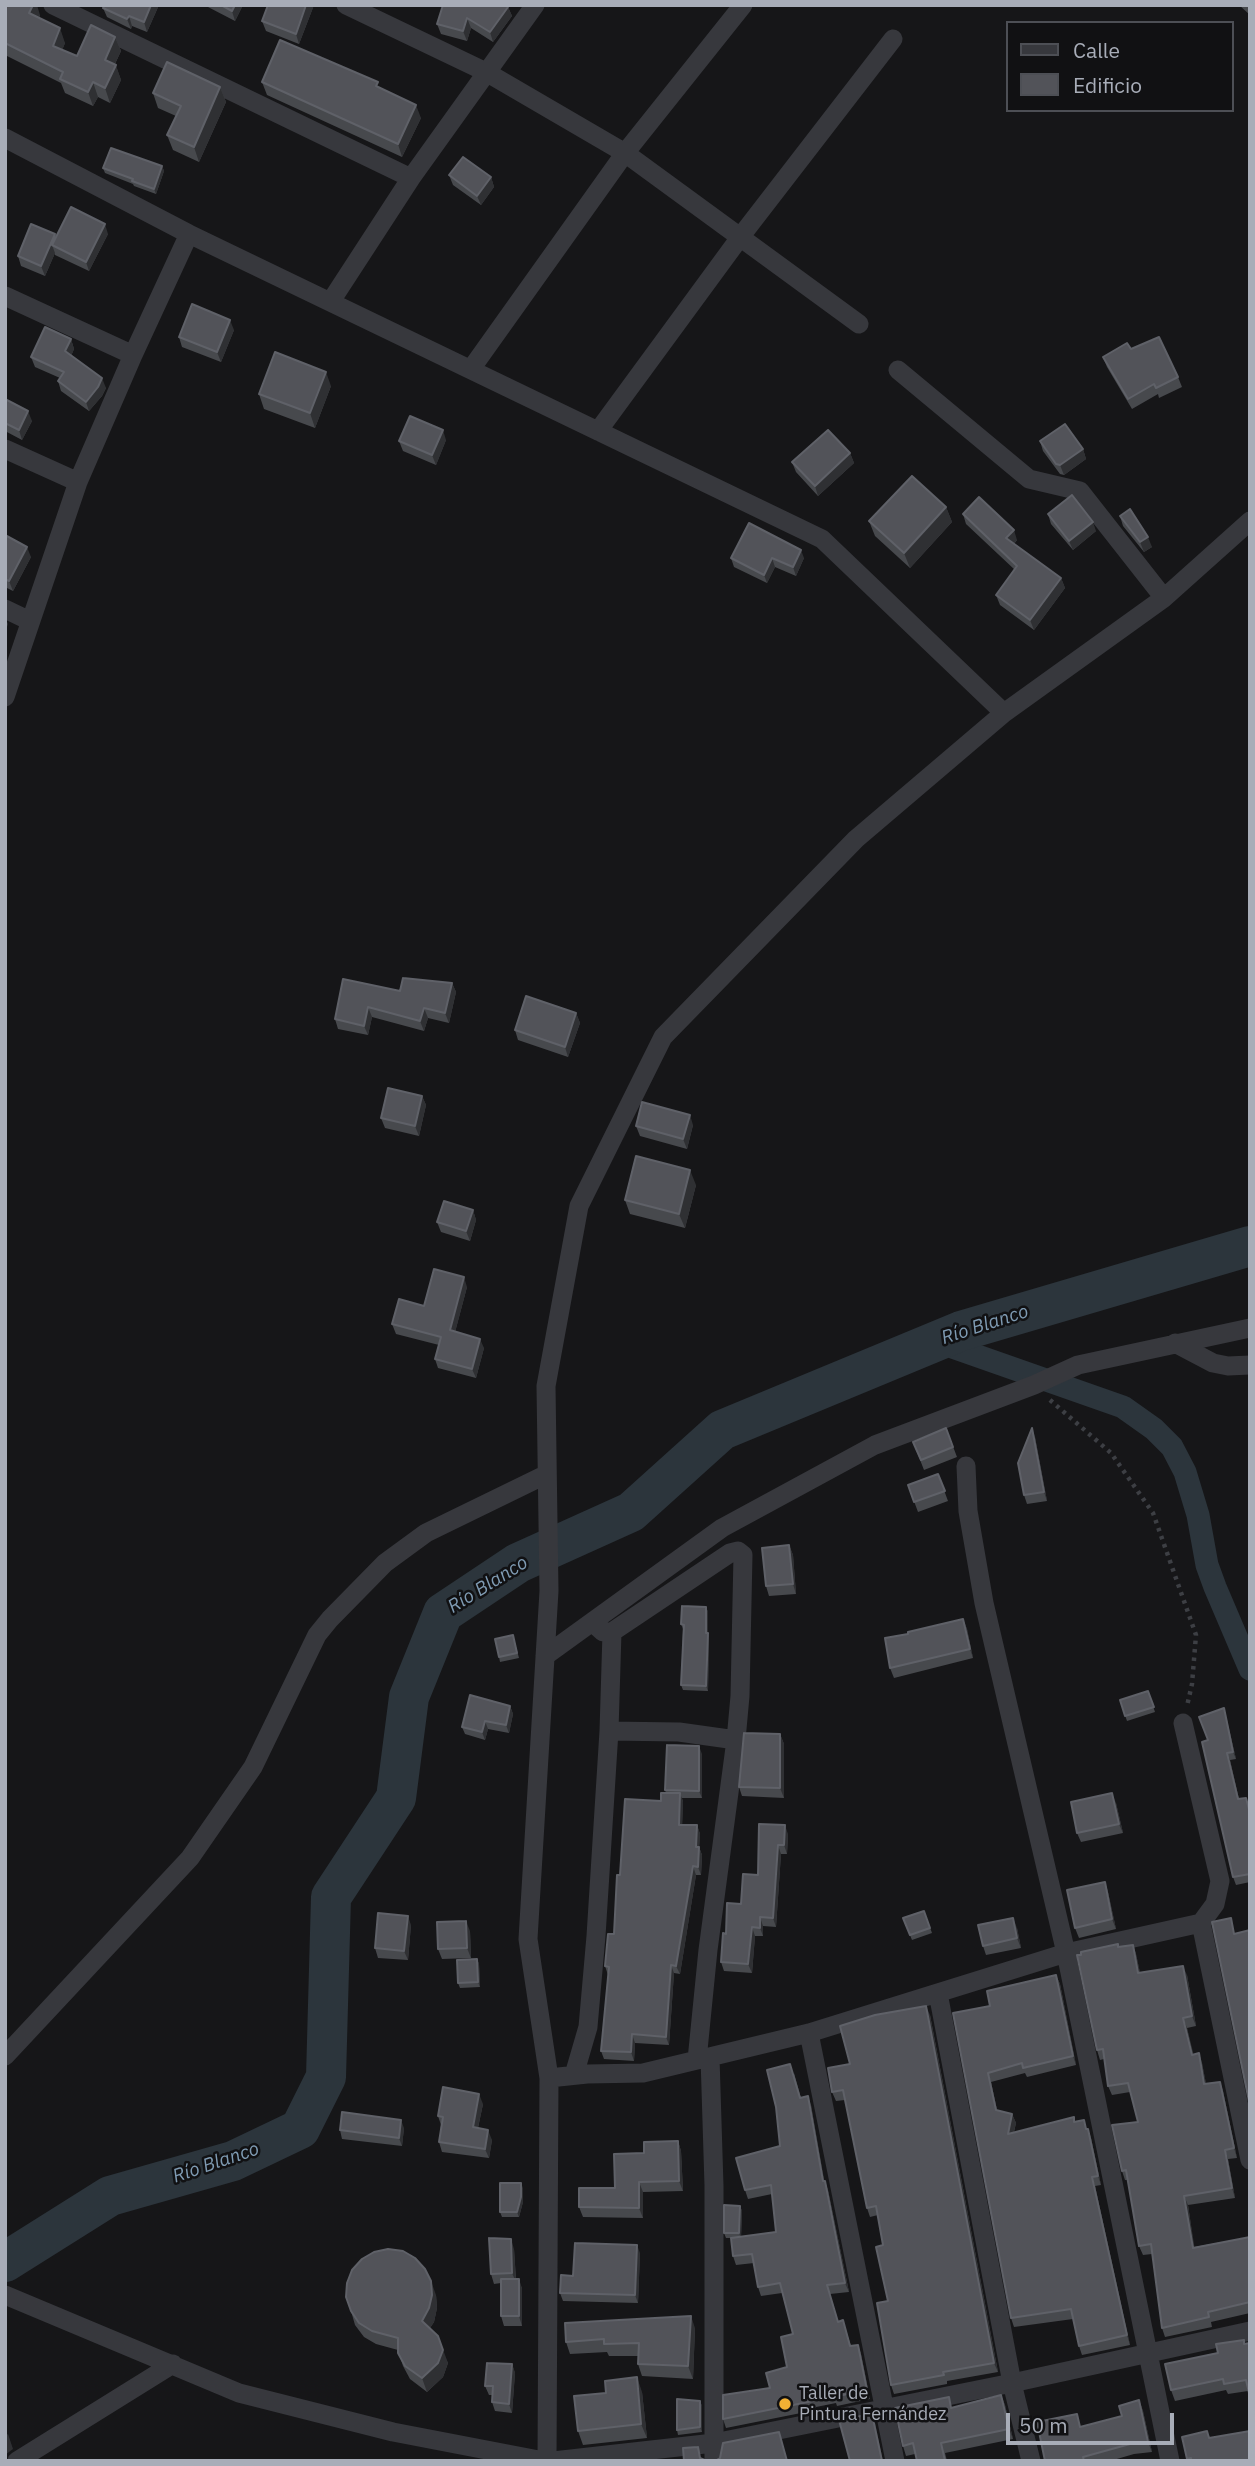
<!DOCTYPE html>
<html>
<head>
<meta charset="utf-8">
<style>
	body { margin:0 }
	#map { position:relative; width:1255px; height:2466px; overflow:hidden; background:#161618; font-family:"IBM Plex Sans",sans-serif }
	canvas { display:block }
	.frame { position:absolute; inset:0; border:7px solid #a8adb8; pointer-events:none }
	.legend { position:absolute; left:1006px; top:21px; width:228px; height:91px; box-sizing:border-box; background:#111113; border:2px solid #4d4f55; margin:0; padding:9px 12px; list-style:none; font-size:21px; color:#a8adb8 }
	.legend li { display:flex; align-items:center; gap:14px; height:35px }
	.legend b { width:35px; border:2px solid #4d4f55 }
	.scale { position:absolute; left:1006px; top:2413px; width:168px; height:32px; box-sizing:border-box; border:4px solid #a8adb8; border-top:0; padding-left:9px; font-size:21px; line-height:24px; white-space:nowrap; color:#a8adb8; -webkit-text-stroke:5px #111113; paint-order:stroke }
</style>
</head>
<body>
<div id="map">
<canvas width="1255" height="2466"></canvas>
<div class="frame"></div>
<ul class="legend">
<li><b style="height:9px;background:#37383d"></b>Calle</li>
<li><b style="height:19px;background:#525359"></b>Edificio</li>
</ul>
<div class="scale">50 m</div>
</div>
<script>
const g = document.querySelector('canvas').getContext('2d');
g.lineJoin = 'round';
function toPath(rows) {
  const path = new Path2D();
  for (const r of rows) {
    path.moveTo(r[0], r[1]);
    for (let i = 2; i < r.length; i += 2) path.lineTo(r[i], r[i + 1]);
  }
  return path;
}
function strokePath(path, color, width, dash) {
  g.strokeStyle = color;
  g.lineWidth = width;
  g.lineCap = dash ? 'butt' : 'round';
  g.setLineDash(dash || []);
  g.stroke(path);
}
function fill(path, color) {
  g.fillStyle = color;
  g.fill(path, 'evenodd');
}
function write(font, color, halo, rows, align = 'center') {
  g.font = font + ' "IBM Plex Sans",sans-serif';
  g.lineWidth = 5;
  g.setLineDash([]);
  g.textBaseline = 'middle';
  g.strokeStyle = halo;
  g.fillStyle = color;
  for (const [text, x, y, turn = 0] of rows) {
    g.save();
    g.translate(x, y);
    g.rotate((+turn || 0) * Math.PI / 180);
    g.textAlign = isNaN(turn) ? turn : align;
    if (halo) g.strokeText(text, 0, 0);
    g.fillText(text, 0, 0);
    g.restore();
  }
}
const canal = toPath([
	[935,1341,1123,1407,1154,1429,1172,1447,1185,1472,1198,1515,1207,1565,1215,1587,1250,1669]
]);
const river = toPath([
	[5,2262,110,2196,233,2161,300,2129,326,2077,331,1897,396,1798,409,1697,443,1613,518,1563,631,1512,722,1430,961,1331,1250,1246]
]);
const path = toPath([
	[1050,1400,1111,1453,1153,1513,1196,1635,1192,1684,1187,1706]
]);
const street = toPath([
	[53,5,411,178],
	[346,5,486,72,625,153,859,324],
	[5,138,189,234,822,539,1004,713],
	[5,296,133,355],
	[331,301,411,178,535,5],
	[471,369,625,153,743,5],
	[898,370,1029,479,1080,491,1164,598],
	[598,431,741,236,893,39],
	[5,449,78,482],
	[5,609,30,621],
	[5,697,78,482,133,355,189,234],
	[1175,1343,1213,1363,1228,1366,1250,1365],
	[966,1466,968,1511,984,1603,1066,1953,1170,2461],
	[592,1622,603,1632,612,1632,730,1553,738,1551,743,1555,740,1696,736,1740,708,1950,697,2060],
	[545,1656,722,1528,875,1445,1034,1385,1078,1365,1250,1328],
	[609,1731,612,1632],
	[1201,1923,1250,2160],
	[938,1993,1012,2383,1031,2461],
	[809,2033,895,2461],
	[5,2056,190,1858,253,1767,317,1635,330,1619,385,1563,426,1533,547,1474],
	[710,2057,714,2186,714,2461],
	[574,2075,588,2027,596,1936,609,1731,679,1732,736,1740],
	[549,2078,587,2074,643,2073,697,2060,809,2033,1066,1953,1201,1923,1215,1904,1220,1881,1183,1723],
	[5,2295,239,2393,393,2432,544,2461],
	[17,2461,173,2364],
	[547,2461,549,2078,528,1939,549,1591,546,1386,579,1206,663,1037,856,839,1004,713,1164,598,1250,521],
	[553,2461,714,2443,1012,2383,1250,2331]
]);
const wall = toPath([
	[5,5,40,15,39,18,65,43,62,50,77,56,115,37,121,51,115,64,121,80,110,103,98,97,93,106,65,93,61,83,5,55],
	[159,5,147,32,132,26,131,29,107,17,103,8],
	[207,5,243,5,235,21,208,7],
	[268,5,314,5,299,44,266,31,262,21],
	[1239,5,1250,5,1250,15],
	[508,7,512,16,493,42,471,28,467,41,441,34,437,24],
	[262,82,381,88,421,118,402,157,267,95],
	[220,87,226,102,199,162,173,150,167,135,176,116,158,108,153,93],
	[162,166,164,171,156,194,134,186,133,184,105,173,103,168],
	[449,175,491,177,494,187,481,205,453,185],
	[55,234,56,237,108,234,89,271,55,255,55,253,45,276,21,266,18,256],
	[234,330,221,362,182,347,179,337],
	[71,339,74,349,71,356,106,388,102,396,89,411,61,391,58,381,60,378,35,367,31,357],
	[1131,349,1178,377,1182,387,1159,398,1158,394,1132,409,1107,367,1103,357],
	[331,386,315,428,264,409,259,394],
	[5,399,32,421,22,440,5,431],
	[446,440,436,465,403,451,399,441],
	[1040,441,1083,449,1086,459,1064,475,1060,474,1043,451],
	[850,453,854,463,818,496,796,472,792,462],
	[946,507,952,522,910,568,875,536,869,521],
	[963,514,1017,540,1014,544,1061,578,1065,588,1034,630,1000,605,996,595,1015,570,966,524],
	[1048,514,1096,531,1073,550,1051,524],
	[1120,516,1152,547,1144,552,1123,526],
	[5,535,31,557,13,591,5,587],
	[731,558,804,558,796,576,775,567,767,583,734,567],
	[452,983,456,992,449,1023,428,1018,424,1031,372,1017,368,1035,338,1029,335,1019,400,991],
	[576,1013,580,1023,568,1057,518,1040,515,1030],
	[422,1096,426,1105,419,1136,385,1128,381,1118],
	[693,1125,687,1149,640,1136,636,1126],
	[696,1185,685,1228,630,1214,625,1200],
	[473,1210,476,1220,470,1241,441,1232,437,1222],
	[467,1287,455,1332,484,1348,476,1378,438,1368,435,1359,439,1345,396,1334,392,1324,424,1306],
	[946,1428,957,1457,924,1470,913,1442],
	[1035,1437,1047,1501,1027,1504,1024,1495],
	[938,1474,948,1501,918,1512,908,1485],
	[789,1545,793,1555,796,1594,769,1596,766,1586],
	[706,1607,708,1612,708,1633,709,1638,708,1691,683,1690,681,1685,683,1629,681,1624],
	[963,1619,967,1629,973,1658,894,1678,890,1668,908,1634],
	[513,1635,519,1658,500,1662,499,1657],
	[1148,1691,1155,1712,1127,1721,1120,1700],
	[510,1706,513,1714,509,1733,488,1729,485,1740,465,1734,462,1727],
	[1224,1708,1236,1759,1230,1760,1239,1799,1250,1809,1250,1882,1236,1885,1233,1877,1207,1740],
	[780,1734,784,1744,784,1798,742,1796,739,1787],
	[702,1754,702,1798,682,1798,683,1802,682,1825,697,1825,700,1834,699,1847,702,1855,701,1875,696,1875,680,1974,674,1973,669,2045,635,2043,634,2061,604,2059,601,2051,608,1975,605,1966,614,1934,620,1875,666,1793,665,1790],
	[1116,1803,1123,1833,1081,1842,1077,1833],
	[759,1824,788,1834,787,1854,781,1854,776,1927,763,1926,763,1936,755,1936,752,1973,724,1971,721,1962,726,1934,758,1875],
	[1105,1882,1108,1892,1116,1929,1079,1938,1075,1928],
	[924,1911,932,1933,912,1940,903,1918],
	[411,1925,408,1960,378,1958,375,1948],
	[1017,1928,1021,1948,986,1955,983,1946],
	[470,1931,471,1958,442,1959,438,1949],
	[1133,1945,1136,1954,1140,1973,1187,1975,1196,2026,1187,2028,1193,2054,1202,2063,1206,2084,1220,2082,1223,2091,1237,2158,1228,2159,1235,2198,1188,2205,1194,2247,1250,2237,1250,2313,1211,2322,1212,2327,1165,2337,1162,2328,1152,2254,1143,2255,1139,2246,1128,2180,1125,2180,1122,2171,1138,2122,1130,2092,1112,2095,1108,2086,1104,2059,1100,2060,1097,2050,1081,1955],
	[477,1959,479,1964,480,1987,460,1988,458,1983],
	[1056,1975,1060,1984,1076,2065,1027,2077,1025,2073,991,2082,997,2110,1012,2114,1016,2123,1014,2132,1075,2122,1088,2129,1091,2138,1101,2185,1095,2186,1130,2345,1082,2355,1079,2346,1073,2319,1014,2327,1011,2318,953,2013,990,2006],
	[930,2015,998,2372,947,2381,947,2384,894,2394,891,2385,888,2301,883,2245,878,2215,870,2217,867,2208,845,2100,836,2101,832,2092,850,2064],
	[794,2073,801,2098,811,2105,824,2181,828,2190,849,2292,830,2294,838,2321,843,2320,851,2346,858,2345,861,2354,870,2399,837,2406,836,2403,816,2407,816,2410,726,2428,723,2419,770,2388,787,2367,793,2334,782,2293,761,2296,758,2287,754,2263,736,2265,733,2256,734,2238,726,2238,724,2233,740,2206,742,2211,741,2237,776,2232,772,2194,748,2199,745,2190,780,2146],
	[483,2104,478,2128,492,2140,489,2158,442,2152,439,2142,441,2125,438,2116],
	[404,2128,402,2146,342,2139,340,2130],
	[678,2141,681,2151,683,2191,643,2192,643,2218,583,2217,579,2207,615,2188,644,2153],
	[523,2188,523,2202,519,2217,502,2217,500,2212],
	[514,2249,516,2279,522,2288,522,2326,504,2326,501,2316,501,2283,494,2284,491,2274],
	[640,2253,638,2303,563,2301,560,2293,573,2276],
	[436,2295,437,2308,434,2322,430,2328,448,2363,443,2377,427,2392,410,2379,403,2366,398,2350,376,2344,364,2337,355,2325,351,2311],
	[695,2328,693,2379,642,2376,638,2364,638,2356,609,2356,607,2352,570,2354,566,2342],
	[1244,2340,1245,2344,1248,2391,1228,2394,1226,2390,1175,2401,1171,2390,1218,2353],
	[512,2364,515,2373,512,2413,495,2411,492,2402,492,2395,489,2395,485,2386],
	[642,2392,647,2438,583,2445,578,2431,606,2393],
	[1001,2395,1005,2405,1013,2439,945,2453,947,2461,917,2461,915,2454,906,2456,903,2446,953,2408],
	[1139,2400,1143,2411,1152,2452,1134,2454,1110,2461,1045,2461,1081,2427,1122,2416],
	[700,2401,702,2406,702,2432,678,2435,677,2430]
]);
const shadedWall = toPath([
	[33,5,37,5,40,15,34,27,29,13],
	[151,5,159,5,147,32,144,22],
	[235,5,243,5,235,21,232,11],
	[306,5,314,5,299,44,296,34],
	[508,7,512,16,493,42,490,32],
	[129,16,132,26,131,29,127,19],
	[467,18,471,28,467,41,463,31],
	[60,28,65,43,58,61,53,46],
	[115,37,121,51,110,74,105,60],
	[116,65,121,80,110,103,105,88],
	[93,82,98,97,93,106,88,92],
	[220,87,226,102,199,162,194,147],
	[416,105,421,118,402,157,398,144],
	[162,166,164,171,156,194,154,189],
	[491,177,494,187,481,205,477,196],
	[105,224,108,234,89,271,86,262],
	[55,234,59,244,52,245,55,253,45,276,41,266],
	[230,320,234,330,221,362,217,352],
	[71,339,74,349,69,361,65,351],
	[326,372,331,386,315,428,310,413],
	[102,378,106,388,102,396,89,411,86,402],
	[28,411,32,421,22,440,19,430],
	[443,430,446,440,436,465,432,455],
	[1083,449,1086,459,1064,475,1060,465],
	[850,453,854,463,818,496,815,486],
	[946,507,952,522,910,568,904,553],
	[1093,522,1096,531,1073,550,1069,541],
	[1014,530,1017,540,1010,548,1006,538],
	[1148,537,1152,547,1144,552,1140,542],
	[27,547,31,557,13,591,9,581],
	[801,550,804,558,796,576,793,567],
	[772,558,775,567,767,583,764,575],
	[1061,578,1065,588,1034,630,1030,620],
	[5,617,8,624,5,633],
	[452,983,456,992,449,1023,445,1013],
	[368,1007,372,1017,368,1035,364,1026],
	[424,1008,428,1018,424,1031,420,1021],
	[576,1013,580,1023,568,1057,565,1047],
	[422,1096,426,1105,419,1136,415,1126],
	[690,1115,693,1125,687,1149,683,1139],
	[690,1170,696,1185,685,1228,679,1214],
	[473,1210,476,1220,470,1241,466,1231],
	[464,1277,467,1287,453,1340,450,1330],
	[480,1339,484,1348,476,1378,472,1369],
	[1032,1428,1035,1437,1047,1501,1044,1492],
	[789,1545,793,1555,796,1594,793,1584],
	[706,1607,708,1612,708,1633,709,1638,708,1691,706,1686],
	[963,1619,967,1629,973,1658,970,1649],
	[510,1706,513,1714,509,1733,506,1725],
	[1224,1708,1226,1715,1236,1759,1233,1752],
	[485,1721,488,1729,485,1740,482,1732],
	[780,1734,784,1744,784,1798,780,1788],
	[699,1746,702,1754,702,1798,699,1791],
	[1227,1753,1230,1760,1240,1807,1238,1799],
	[680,1793,683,1802,682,1833,679,1825],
	[1112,1793,1116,1803,1123,1833,1119,1824],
	[697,1825,700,1834,699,1855,696,1847],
	[785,1825,788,1834,787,1854,784,1845],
	[778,1845,781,1854,776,1927,773,1918],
	[699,1847,702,1855,701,1875,698,1867],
	[693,1866,696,1875,680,1974,676,1966],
	[1105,1882,1108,1892,1116,1929,1112,1919],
	[408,1916,411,1925,408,1960,404,1951],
	[760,1917,763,1926,763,1936,760,1928],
	[1013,1918,1017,1928,1021,1948,1017,1938],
	[466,1921,470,1931,471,1958,467,1948],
	[752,1927,755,1936,752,1973,748,1964],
	[1133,1945,1136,1954,1142,1982,1138,1973],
	[477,1959,479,1964,480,1987,478,1982],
	[671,1965,674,1973,669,2045,666,2037],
	[1183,1966,1187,1975,1196,2026,1192,2016],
	[1056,1975,1060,1984,1076,2065,1073,2056],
	[926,2006,930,2015,998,2372,994,2363],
	[1183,2018,1187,2028,1196,2064,1192,2055],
	[632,2034,635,2043,634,2061,631,2052],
	[1199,2053,1202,2063,1208,2094,1204,2084],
	[988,2073,991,2082,999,2119,996,2110],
	[1220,2082,1223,2091,1237,2158,1234,2148],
	[479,2094,483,2104,476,2137,473,2127],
	[808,2096,811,2105,826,2190,823,2181],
	[1012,2114,1016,2123,1011,2143,1008,2134],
	[401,2120,404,2128,402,2146,399,2138],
	[1088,2129,1091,2138,1101,2185,1098,2176],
	[488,2130,492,2140,489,2158,485,2149],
	[678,2141,681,2151,683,2191,679,2181],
	[1225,2150,1228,2159,1235,2198,1232,2188],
	[1092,2177,1095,2186,1130,2345,1127,2335],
	[825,2181,828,2190,849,2292,845,2283],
	[639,2182,643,2192,643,2218,639,2208],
	[521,2183,523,2188,523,2202,519,2217,517,2212],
	[1184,2196,1188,2205,1196,2257,1193,2248],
	[740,2206,742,2211,741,2238,739,2233],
	[511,2239,514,2249,516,2282,512,2273],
	[637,2245,640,2253,638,2303,635,2295],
	[519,2279,522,2288,522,2326,519,2316],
	[431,2281,436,2295,437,2308,434,2322,426,2334,422,2321],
	[691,2316,695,2328,693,2379,688,2366],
	[438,2336,448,2363,443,2377,427,2392,422,2378],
	[858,2345,861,2354,870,2399,867,2390],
	[512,2364,515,2373,512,2413,509,2404],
	[637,2377,642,2392,647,2438,641,2424],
	[1001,2395,1005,2405,1013,2439,1009,2429],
	[1139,2400,1143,2411,1152,2452,1148,2442],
	[700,2401,702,2406,702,2432,700,2427],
	[872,2414,875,2423,883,2461,882,2461],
	[8,2434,13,2449,5,2455,5,2436]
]);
const building = toPath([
	[5,5,33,5,29,13,60,28,53,46,77,56,91,25,115,37,105,60,116,65,105,88,93,82,88,92,60,79,63,72,5,43,5,5],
	[104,5,151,5,144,22,129,16,127,19,103,8,104,5],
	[221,5,235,5,232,11,221,5],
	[268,5,306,5,296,34,262,21,268,5],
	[443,5,506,5,508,7,490,32,467,18,463,31,437,24,443,5],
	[280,40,378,82,376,86,416,105,398,144,262,82,280,40],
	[167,62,220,87,194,147,167,135,181,106,153,93,167,62],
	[111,148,162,166,154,189,132,181,133,179,103,168,111,148],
	[463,157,491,177,477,196,449,175,463,157],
	[71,207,105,224,86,262,52,245,71,207],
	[31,224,55,234,41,266,18,256,31,224],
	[192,304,230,320,217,352,179,337,192,304],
	[45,327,71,339,65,351,102,378,98,387,86,402,58,381,64,372,31,357,45,327],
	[1159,337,1178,377,1156,388,1154,384,1128,399,1103,357,1127,343,1131,349,1159,337],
	[275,352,326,372,310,413,259,394,275,352],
	[5,399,28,411,19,430,5,423,5,399],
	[410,416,443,430,432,455,399,441,410,416],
	[1065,424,1083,449,1060,465,1056,464,1040,441,1065,424],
	[828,430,850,453,815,486,792,462,828,430],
	[912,476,946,507,904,553,869,521,912,476],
	[1072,495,1093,522,1069,541,1048,514,1072,495],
	[979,497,1014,530,1006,538,1061,578,1030,620,996,595,1017,566,963,514,979,497],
	[1130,509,1148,537,1140,542,1120,516,1130,509],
	[749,523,801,550,793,567,772,558,764,575,731,558,749,523],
	[5,535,27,547,9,581,5,579,5,535],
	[403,978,452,983,445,1013,424,1008,420,1021,368,1007,364,1026,335,1019,343,979,400,991,403,978],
	[526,996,576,1013,565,1047,515,1030,526,996],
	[388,1088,422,1096,415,1126,381,1118,388,1088],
	[642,1102,690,1115,683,1139,636,1126,642,1102],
	[636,1156,690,1170,679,1214,625,1200,636,1156],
	[444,1201,473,1210,466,1231,437,1222,444,1201],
	[434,1269,464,1277,450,1330,480,1339,472,1369,435,1359,441,1337,392,1324,399,1299,424,1306,434,1269],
	[946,1428,953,1447,921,1460,913,1442,946,1428],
	[1032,1428,1044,1492,1024,1495,1018,1463,1032,1428],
	[938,1474,945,1491,914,1502,908,1485,938,1474],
	[789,1545,793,1584,766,1586,762,1548,789,1545],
	[682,1606,706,1607,706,1633,708,1633,706,1686,681,1685,684,1625,681,1624,682,1606],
	[963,1619,970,1649,890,1668,885,1638,908,1634,908,1632,963,1619],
	[513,1635,517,1653,499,1657,495,1639,513,1635],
	[1148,1691,1154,1707,1125,1716,1120,1700,1148,1691],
	[470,1695,510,1706,506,1725,485,1721,482,1732,462,1727,470,1695],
	[1224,1708,1233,1752,1227,1753,1238,1799,1246,1798,1250,1813,1250,1874,1233,1877,1202,1742,1208,1740,1199,1717,1224,1708],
	[744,1733,780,1734,780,1788,739,1787,744,1733],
	[667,1745,699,1746,699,1791,665,1790,667,1745],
	[661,1793,680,1793,679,1825,697,1825,696,1847,699,1847,698,1867,693,1866,676,1966,671,1965,666,2037,632,2034,631,2052,601,2051,609,1967,605,1966,608,1934,614,1934,617,1875,620,1875,625,1799,661,1801,661,1793],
	[1112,1793,1119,1824,1077,1833,1071,1802,1112,1793],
	[759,1824,785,1825,784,1845,778,1845,773,1918,760,1917,760,1928,752,1927,748,1964,721,1962,723,1933,726,1934,727,1903,741,1904,743,1874,758,1875,759,1824],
	[1105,1882,1112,1919,1075,1928,1067,1890,1105,1882],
	[924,1911,930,1928,910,1935,903,1918,924,1911],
	[378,1913,408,1916,404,1951,375,1948,378,1913],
	[1013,1918,1017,1938,983,1946,978,1925,1013,1918],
	[1231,1918,1234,1934,1250,1930,1250,2106,1212,1922,1231,1918],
	[466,1921,467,1948,438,1949,437,1922,466,1921],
	[1118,1944,1118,1947,1133,1945,1138,1973,1183,1966,1192,2016,1183,2018,1192,2055,1199,2053,1204,2084,1220,2082,1234,2148,1225,2150,1232,2188,1184,2196,1193,2248,1250,2237,1250,2302,1208,2312,1209,2317,1162,2328,1151,2244,1139,2246,1126,2170,1122,2171,1112,2125,1138,2122,1128,2083,1108,2086,1103,2049,1097,2050,1077,1955,1081,1955,1081,1952,1118,1944],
	[477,1959,478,1982,458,1983,457,1960,477,1959],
	[1056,1975,1073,2056,1023,2068,1022,2063,988,2073,996,2110,1012,2114,1008,2134,1074,2117,1074,2122,1084,2120,1086,2129,1088,2129,1098,2176,1092,2177,1127,2335,1079,2346,1071,2309,1011,2318,953,2013,990,2006,987,1991,1056,1975],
	[926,2006,994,2363,943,2372,944,2375,891,2385,877,2303,888,2301,876,2247,883,2245,876,2206,867,2208,843,2090,832,2092,828,2068,850,2064,840,2026,875,2015,926,2006],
	[790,2064,800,2098,808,2096,823,2181,825,2181,845,2283,827,2285,838,2322,843,2320,850,2346,858,2345,867,2390,833,2397,833,2394,813,2398,813,2401,723,2419,723,2395,770,2388,766,2373,787,2367,781,2337,793,2334,780,2283,758,2287,752,2254,733,2256,731,2238,776,2232,771,2185,745,2190,736,2158,780,2146,776,2107,767,2070,790,2064],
	[443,2087,479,2094,473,2127,488,2130,485,2149,439,2142,443,2117,438,2116,443,2087],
	[342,2112,401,2120,399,2138,340,2130,342,2112],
	[678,2141,679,2181,639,2182,639,2208,579,2207,579,2188,615,2188,614,2154,644,2153,644,2142,678,2141],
	[500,2183,521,2183,521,2197,517,2212,500,2212,500,2183],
	[724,2205,740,2206,739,2233,724,2233,724,2205],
	[489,2238,511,2239,512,2273,491,2274,489,2238],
	[575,2243,637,2245,635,2295,560,2293,561,2275,573,2276,575,2243],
	[388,2249,403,2251,415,2258,425,2269,431,2281,432,2295,429,2308,422,2321,438,2336,443,2350,438,2363,422,2378,405,2366,398,2353,398,2338,372,2331,359,2323,351,2311,346,2297,347,2283,352,2270,362,2259,374,2252,388,2249],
	[501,2279,519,2279,519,2316,501,2316,501,2279],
	[691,2316,688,2366,638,2364,639,2343,604,2344,604,2339,566,2342,565,2323,691,2316],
	[1244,2340,1244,2344,1250,2343,1250,2397,1246,2380,1224,2384,1223,2379,1171,2390,1165,2364,1218,2353,1216,2344,1244,2340],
	[487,2363,512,2364,509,2404,492,2402,493,2386,485,2386,487,2363],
	[637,2377,641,2424,578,2431,574,2396,606,2393,605,2381,637,2377],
	[1001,2395,1009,2429,941,2443,945,2461,917,2461,913,2443,903,2446,895,2408,949,2397,951,2408,1001,2395],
	[677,2399,700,2401,700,2427,677,2430,677,2399],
	[1139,2400,1148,2442,1130,2444,1083,2457,1084,2461,1045,2461,1037,2422,1077,2414,1080,2427,1122,2416,1119,2406,1139,2400],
	[872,2414,882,2461,850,2461,839,2420,872,2414],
	[1207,2431,1209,2438,1250,2431,1250,2461,1191,2461,1191,2458,1187,2459,1182,2437,1207,2431],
	[779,2432,787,2461,715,2461,720,2458,723,2443,779,2432],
	[698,2447,700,2458,707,2461,684,2461,683,2448,698,2447]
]);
const markers = [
	[785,2404,7,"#f2b134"]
];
const poiNames = [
	["Taller de",799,2394],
	["Pintura Fernández",799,2415]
];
const waterNames = [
	["Río Blanco",985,1325,-18],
	["Río Blanco",488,1585,-32],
	["Río Blanco",216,2163,-19]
];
strokePath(canal, '#2c353c', 23);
strokePath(river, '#2c353c', 40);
strokePath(path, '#3d3f44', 4.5, [3.5, 5]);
strokePath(street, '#37383d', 19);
fill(wall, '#47494d');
fill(shadedWall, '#2f3033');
fill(building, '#525359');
strokePath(building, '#5f6168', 2);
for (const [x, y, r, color] of markers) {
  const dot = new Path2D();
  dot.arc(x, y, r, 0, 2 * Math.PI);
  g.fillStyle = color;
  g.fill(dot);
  strokePath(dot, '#111113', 2.5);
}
write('18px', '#a8adb8', '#111113', poiNames, 'left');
write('italic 19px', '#7f9bb3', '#111113', waterNames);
</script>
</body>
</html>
